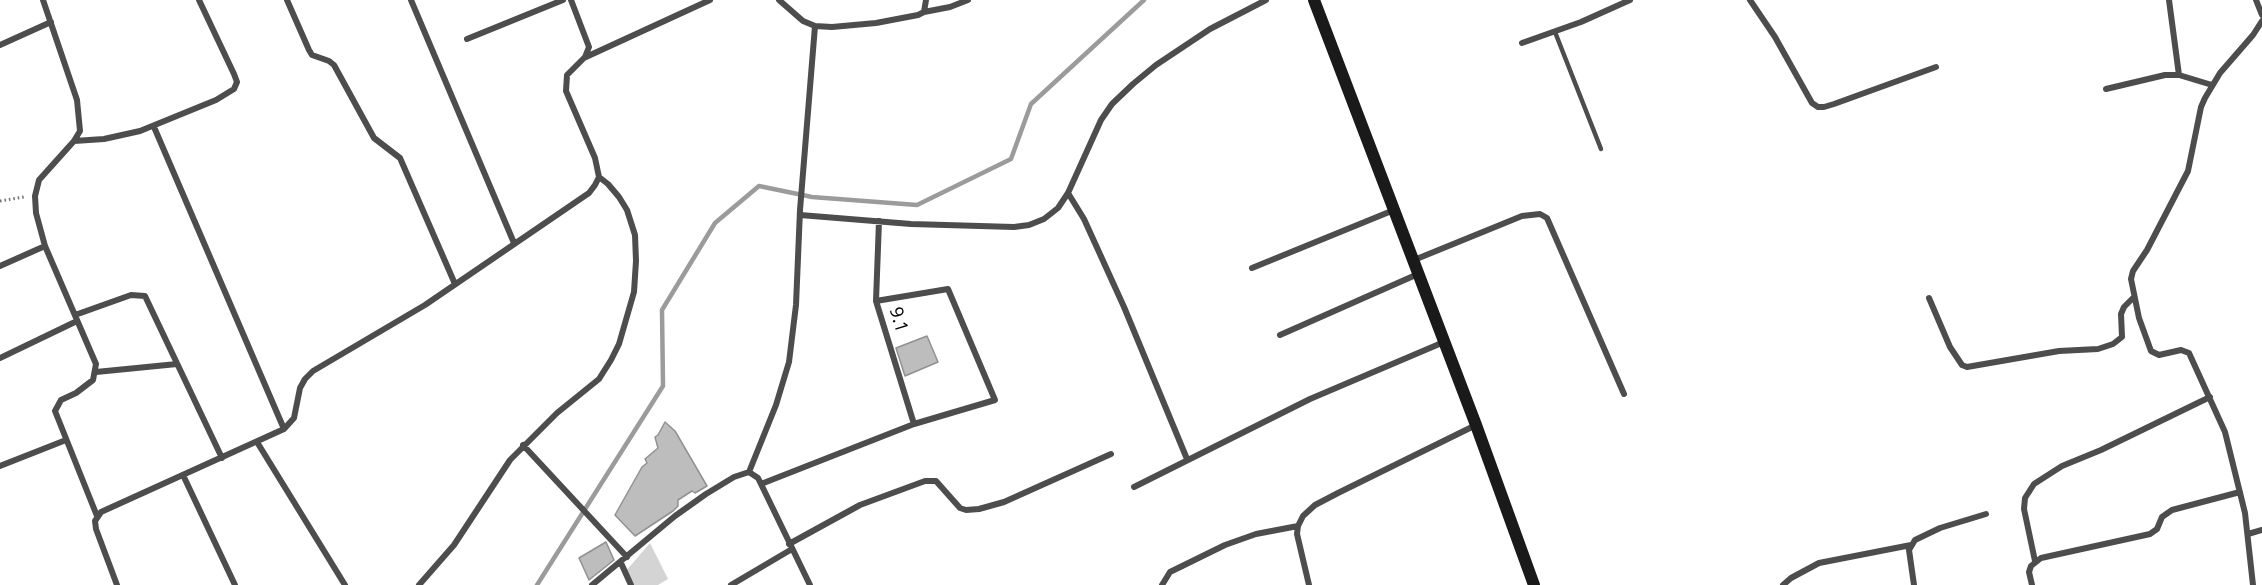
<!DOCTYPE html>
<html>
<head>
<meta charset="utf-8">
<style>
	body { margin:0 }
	canvas { display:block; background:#fff }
</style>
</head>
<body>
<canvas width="2262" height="585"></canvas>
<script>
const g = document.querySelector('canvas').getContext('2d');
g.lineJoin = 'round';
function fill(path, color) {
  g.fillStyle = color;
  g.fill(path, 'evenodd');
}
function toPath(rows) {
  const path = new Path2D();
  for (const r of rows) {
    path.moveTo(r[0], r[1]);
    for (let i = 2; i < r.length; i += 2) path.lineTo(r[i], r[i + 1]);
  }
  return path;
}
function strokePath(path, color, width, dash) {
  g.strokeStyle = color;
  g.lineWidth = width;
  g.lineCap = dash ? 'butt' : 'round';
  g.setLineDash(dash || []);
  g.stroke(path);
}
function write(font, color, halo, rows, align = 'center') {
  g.font = font + ' "Noto Sans",sans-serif';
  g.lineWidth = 6;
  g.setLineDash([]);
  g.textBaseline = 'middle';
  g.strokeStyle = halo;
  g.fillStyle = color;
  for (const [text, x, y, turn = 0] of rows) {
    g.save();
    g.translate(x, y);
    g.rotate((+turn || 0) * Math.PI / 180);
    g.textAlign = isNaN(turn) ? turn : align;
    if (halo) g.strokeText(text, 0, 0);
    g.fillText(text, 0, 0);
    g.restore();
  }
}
const green = toPath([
	[650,543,668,579,658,585,632,585,625,572]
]);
const stream = toPath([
	[537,585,663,386,662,310,715,223,759,186,812,197,917,205,1011,159,1031,104,1144,0]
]);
const building = toPath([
	[927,336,938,362,905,376,896,348,927,336],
	[665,422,675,431,707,486,695,493,692,491,678,500,678,506,673,511,635,536,615,515,642,467,647,463,645,459,658,448,655,437,658,435,665,422],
	[606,542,614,560,589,580,579,558,606,542]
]);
const path = toPath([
	[0,201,24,197]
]);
const lane = toPath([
	[1555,32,1601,149]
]);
const street = toPath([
	[43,0,77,100,80,131,74,141,39,180,35,196,36,213,45,246,96,364,93,380,76,393,61,400,55,411,97,516],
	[287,0,309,50,312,55,329,61,334,65,374,138,400,158,455,284],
	[411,0,514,243],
	[779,0,803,21,815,26,832,27,876,23,918,15,924,12,926,0],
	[1750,0,1775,37,1812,103,1818,107,1824,107,1834,104,1936,67],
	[2169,0,2179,75],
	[2256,0,2262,15],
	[924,12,950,7,968,0],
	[467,39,563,0],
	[1522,43,1581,22,1630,0],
	[0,45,51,22],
	[586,57,710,0],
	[2106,89,2165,75,2179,75,2212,85],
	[154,127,284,429],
	[74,141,104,139,140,131,216,100,234,89,237,82,234,74,199,0],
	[1068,193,1084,219,1124,307,1187,459],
	[800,215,911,224,1014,227,1029,225,1044,219,1058,208,1068,193,1101,120,1112,104,1133,84,1156,65,1210,29,1266,0],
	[879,221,876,301,914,424],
	[1414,260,1522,216,1540,214,1547,218,1624,394],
	[0,266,45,246],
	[1252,268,1394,210],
	[1929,298,1950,347,1962,365,1967,367,2059,351,2098,349,2113,344,2122,337,2121,314,2124,307,2134,297],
	[75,315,131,295,145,296,222,458],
	[1280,335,1418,274],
	[0,358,77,321],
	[96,372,177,364],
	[257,442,345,585],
	[523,445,627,557],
	[0,466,66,440],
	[749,472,776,405,789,362,796,305,800,210,815,26],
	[183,475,235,585],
	[761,484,914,424,995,400,948,289,876,301],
	[1134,487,1310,399,1444,342],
	[2248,534,2262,530],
	[789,544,860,505,925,481,936,481,960,508,966,510,979,509,1004,502,1111,454],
	[2035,561,2024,509,2025,498,2034,484,2062,466,2101,450,2210,397],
	[621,563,631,585],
	[117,585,96,529,95,521,101,512,284,429,294,418,300,388,305,379,313,371,425,305,589,193,595,185,599,177,595,158,566,91,567,75,585,57,589,47,571,0],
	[419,585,454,545,510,460,557,413,599,379,611,360,619,344,634,292,636,261,635,235,627,210,619,197,608,184,599,177],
	[592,585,675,516,706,494,734,477,749,472,758,478,761,484,810,585],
	[731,585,792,549],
	[1162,585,1170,572,1225,545,1256,534,1298,526],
	[1309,585,1297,534,1298,526,1303,516,1315,505,1338,493,1476,425],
	[1783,585,1791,578,1819,563,1911,545],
	[1914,585,1909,550,1915,540,1940,528,1986,514],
	[2032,585,2029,572,2031,566,2041,558,2150,534,2157,529,2162,517,2172,510,2240,492],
	[2253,585,2245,513,2225,432,2189,353,2181,350,2159,355,2151,351,2139,318,2131,279,2133,271,2147,250,2188,171,2201,107,2205,98,2220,73,2253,35,2262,21]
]);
const secondary = toPath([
	[1314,0,1476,425,1534,585]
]);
const streetNames = [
	["9.1",898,320,73]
];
fill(green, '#d4d4d4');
strokePath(stream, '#9b9b9b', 4.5);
fill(building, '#bdbdbd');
strokePath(building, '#919191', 1.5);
strokePath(path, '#6f6f6f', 3, [1.5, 3]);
strokePath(lane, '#4d4d4d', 4.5);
strokePath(street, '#4d4d4d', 6);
strokePath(secondary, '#1a1a1a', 12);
write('18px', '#000', '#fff', streetNames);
</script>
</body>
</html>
